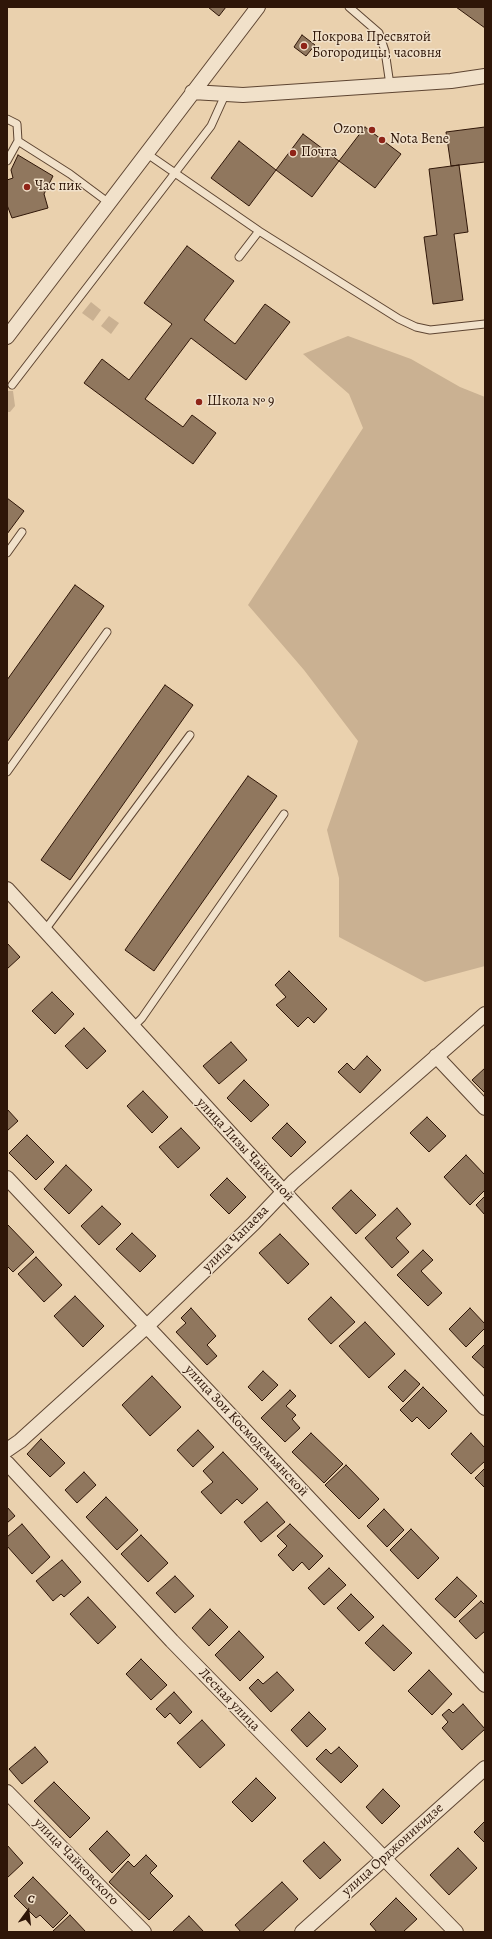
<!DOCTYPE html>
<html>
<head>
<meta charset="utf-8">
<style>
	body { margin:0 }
	#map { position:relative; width:492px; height:1939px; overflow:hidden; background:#ead1ae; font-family:Alegreya,serif }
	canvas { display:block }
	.frame { position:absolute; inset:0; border:8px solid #2f1608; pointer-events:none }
	.north { position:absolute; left:8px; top:1891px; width:40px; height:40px; -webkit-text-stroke:3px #f1e1ca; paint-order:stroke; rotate:15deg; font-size:11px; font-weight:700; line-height:16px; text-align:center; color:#2f1608 }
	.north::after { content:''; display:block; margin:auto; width:14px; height:18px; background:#2f1608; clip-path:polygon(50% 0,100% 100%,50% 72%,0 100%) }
</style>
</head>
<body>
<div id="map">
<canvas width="492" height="1939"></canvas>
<div class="frame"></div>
<div class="north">С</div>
</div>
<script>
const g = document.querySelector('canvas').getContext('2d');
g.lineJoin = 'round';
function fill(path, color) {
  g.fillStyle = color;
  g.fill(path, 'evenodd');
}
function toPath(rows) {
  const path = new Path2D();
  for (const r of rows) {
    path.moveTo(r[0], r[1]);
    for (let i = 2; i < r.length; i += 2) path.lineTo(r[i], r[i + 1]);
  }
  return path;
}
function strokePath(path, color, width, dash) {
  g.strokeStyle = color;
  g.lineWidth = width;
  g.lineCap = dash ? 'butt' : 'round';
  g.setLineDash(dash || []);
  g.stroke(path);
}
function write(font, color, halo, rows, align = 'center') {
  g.font = font + ' Alegreya,serif';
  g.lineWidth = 3;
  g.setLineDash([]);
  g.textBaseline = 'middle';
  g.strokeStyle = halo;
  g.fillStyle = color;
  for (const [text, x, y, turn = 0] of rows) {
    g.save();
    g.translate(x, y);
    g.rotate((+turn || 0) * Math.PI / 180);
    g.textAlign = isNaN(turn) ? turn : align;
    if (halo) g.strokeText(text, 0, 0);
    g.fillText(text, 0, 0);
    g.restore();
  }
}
const green = toPath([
	[91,302,101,310,93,321,82,313],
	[109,316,119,323,111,334,101,326],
	[348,336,411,359,460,387,485,397,485,966,425,982,339,937,339,878,327,830,358,741,304,670,248,605,363,428,349,394,303,354],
	[7,391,13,391,15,406,10,412,7,412]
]);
const building = toPath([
	[208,7,226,7,219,16,208,7],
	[456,7,485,7,485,28,456,7],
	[302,35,315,45,306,56,294,47,302,35],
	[365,127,401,154,375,188,339,161,365,127],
	[485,127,485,162,451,166,446,132,485,127],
	[303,134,339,161,312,197,276,170,303,134],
	[239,141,276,170,249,206,211,178,239,141],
	[18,155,53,176,44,194,48,208,12,218,7,205,7,180,13,178,11,170,18,155],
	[459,165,468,232,454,234,463,300,433,304,424,237,437,235,429,169,459,165],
	[187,246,234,281,204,320,235,344,265,304,290,322,246,380,191,338,145,399,183,427,192,415,216,433,193,464,84,383,102,359,129,380,172,324,144,303,187,246],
	[7,498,24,511,7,534,7,498],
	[75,585,104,606,7,742,7,680,75,585],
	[165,685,193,705,70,880,41,860,165,685],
	[248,776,277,796,154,971,125,950,248,776],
	[7,943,20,957,7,969,7,943],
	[289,971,327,1009,314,1023,308,1017,298,1027,276,1005,286,997,275,985,289,971],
	[52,992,74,1014,55,1034,32,1011,52,992],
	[84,1028,106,1051,87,1069,65,1046,84,1028],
	[231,1042,247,1060,219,1084,203,1066,231,1042],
	[367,1056,381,1070,360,1093,338,1072,347,1063,354,1070,367,1056],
	[485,1068,485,1093,472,1080,485,1068],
	[244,1080,269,1105,251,1122,227,1098,244,1080],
	[143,1091,168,1117,152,1133,127,1106,143,1091],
	[7,1109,18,1121,7,1131,7,1109],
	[427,1117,446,1136,429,1152,410,1133,427,1117],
	[287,1123,306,1142,291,1157,272,1138,287,1123],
	[181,1128,200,1148,178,1168,159,1147,181,1128],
	[27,1135,54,1162,36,1180,9,1153,27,1135],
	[466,1155,485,1175,485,1190,470,1205,444,1177,466,1155],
	[66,1165,92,1190,69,1214,44,1189,66,1165],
	[227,1178,246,1197,229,1214,210,1195,227,1178],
	[351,1190,376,1215,356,1234,332,1208,351,1190],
	[485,1196,485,1215,476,1205,485,1196],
	[102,1206,121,1224,99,1245,81,1226,102,1206],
	[397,1208,411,1224,396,1238,409,1252,392,1268,365,1238,397,1208],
	[7,1224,34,1252,13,1272,7,1266,7,1224],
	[132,1233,156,1256,140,1272,116,1249,132,1233],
	[280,1234,309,1264,288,1284,259,1253,280,1234],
	[423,1250,433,1260,421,1271,442,1293,428,1306,397,1275,423,1250],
	[36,1257,62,1285,44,1302,18,1274,36,1257],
	[75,1296,104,1326,83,1347,54,1316,75,1296],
	[331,1297,355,1322,331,1344,308,1319,331,1297],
	[191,1308,216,1336,207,1345,217,1356,207,1365,176,1332,186,1323,181,1318,191,1308],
	[470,1308,485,1324,485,1328,466,1347,449,1329,470,1308],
	[365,1322,395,1354,369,1378,339,1346,365,1322],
	[485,1344,485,1369,472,1357,485,1344],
	[405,1370,420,1384,403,1402,388,1387,405,1370],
	[263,1371,278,1385,262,1401,248,1387,263,1371],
	[152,1376,181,1407,150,1436,122,1405,152,1376],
	[423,1387,447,1411,429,1429,417,1417,412,1422,400,1410,423,1387],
	[290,1390,296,1396,286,1406,296,1415,292,1419,300,1428,285,1442,261,1418,290,1390],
	[198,1430,214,1447,193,1467,177,1450,198,1430],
	[311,1433,343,1464,324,1483,292,1452,311,1433],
	[471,1433,485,1448,485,1461,471,1474,451,1454,471,1433],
	[41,1439,65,1463,50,1477,27,1454,41,1439],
	[223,1452,258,1489,242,1504,237,1499,221,1514,201,1492,213,1482,203,1471,223,1452],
	[346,1465,379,1499,359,1519,325,1485,346,1465],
	[485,1468,485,1488,475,1478,485,1468],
	[84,1472,96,1485,77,1503,65,1490,84,1472],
	[106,1497,138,1530,117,1550,86,1517,106,1497],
	[267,1502,285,1522,261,1542,244,1522,267,1502],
	[7,1507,15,1516,7,1523,7,1507],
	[384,1509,404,1530,387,1547,367,1526,384,1509],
	[22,1524,50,1557,32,1574,7,1546,7,1537,22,1524],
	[290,1524,323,1556,309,1570,302,1562,293,1571,278,1555,287,1546,277,1536,290,1524],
	[411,1529,439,1558,418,1579,390,1550,411,1529],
	[141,1535,168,1563,148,1582,121,1554,141,1535],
	[62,1560,81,1582,64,1597,61,1594,53,1601,36,1581,62,1560],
	[329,1568,346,1585,324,1605,308,1588,329,1568],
	[175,1576,194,1596,175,1613,156,1593,175,1576],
	[457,1577,477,1596,455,1618,435,1599,457,1577],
	[351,1594,374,1617,359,1631,337,1608,351,1594],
	[88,1597,116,1627,98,1644,70,1614,88,1597],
	[481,1601,485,1605,485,1631,476,1639,459,1621,481,1601],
	[210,1609,228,1627,209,1646,192,1628,210,1609],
	[383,1625,412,1653,394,1671,365,1643,383,1625],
	[239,1631,264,1657,240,1681,215,1655,239,1631],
	[141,1659,167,1685,151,1700,126,1674,141,1659],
	[429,1670,452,1694,432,1715,408,1691,429,1670],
	[277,1672,294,1690,271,1712,249,1688,258,1679,263,1684,277,1672],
	[174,1692,192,1712,180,1724,170,1713,165,1718,156,1709,174,1692],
	[463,1704,485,1729,462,1750,442,1728,448,1722,442,1715,449,1709,453,1713,463,1704],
	[309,1712,326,1729,307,1747,291,1730,309,1712],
	[202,1720,225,1745,200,1768,177,1743,202,1720],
	[35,1747,48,1762,22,1784,9,1769,35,1747],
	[339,1747,358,1766,341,1783,316,1759,326,1749,331,1754,339,1747],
	[256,1778,276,1798,252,1822,232,1802,256,1778],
	[54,1782,90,1818,70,1838,34,1801,54,1782],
	[383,1789,400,1806,382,1824,366,1807,383,1789],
	[485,1821,485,1843,474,1832,485,1821],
	[107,1831,130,1855,112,1873,89,1849,107,1831],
	[324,1842,341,1860,320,1879,303,1861,324,1842],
	[7,1845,23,1863,7,1878,7,1845],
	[458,1848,477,1868,449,1895,430,1875,458,1848],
	[146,1855,157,1866,150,1873,173,1896,149,1920,109,1882,128,1861,134,1867,146,1855],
	[33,1877,68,1913,53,1928,40,1915,36,1918,14,1896,33,1877],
	[282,1882,298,1899,262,1932,241,1932,235,1925,282,1882],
	[396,1898,417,1919,403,1932,377,1932,370,1924,396,1898],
	[70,1915,86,1932,52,1932,70,1915],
	[189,1916,204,1932,172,1932,189,1916]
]);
const service = toPath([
	[349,7,379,33,385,51,390,85],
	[7,119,17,124,18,141,7,161],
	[18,141,70,174,109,203],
	[146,153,259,231,399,319,416,327,430,330,485,324],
	[239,257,259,231],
	[12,385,211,126,225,95],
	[7,553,22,532],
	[7,772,107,632],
	[45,930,190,735],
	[133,1027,142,1018,284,814]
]);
const minor = toPath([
	[192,92,243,95,451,81,485,76],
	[7,337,258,7],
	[7,889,283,1191,485,1408],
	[436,1056,485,1108],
	[7,1178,485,1685],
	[7,1450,20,1441,147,1326,253,1224,293,1182,485,1014],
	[7,1463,172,1641,456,1932],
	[7,1792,144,1932],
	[302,1932,485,1768]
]);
const markers = [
	[304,46,4,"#8f2418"],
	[372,130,4,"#8f2418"],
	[382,140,4,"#8f2418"],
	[293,153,4,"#8f2418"],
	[27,187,4,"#8f2418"],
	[199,402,4,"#8f2418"]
];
const poiNames = [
	["Покрова Пресвятой",312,38],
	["Богородицы, часовня",312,54],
	["Ozon",364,130,"right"],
	["Nota Bene",390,140],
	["Почта",301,153],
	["Час пик",35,187],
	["Школа № 9",207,402]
];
const streetNames = [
	["улица Лизы Чайкиной",245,1150,47],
	["улица Чапаева",236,1239,-45],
	["улица Зои Космодемьянской",246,1431,47],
	["Лесная улица",229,1700,46],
	["улица Орджоникидзе",393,1850,-42],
	["улица Чайковского",76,1862,46]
];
fill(green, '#cab192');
fill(building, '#90775e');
strokePath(building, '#2f1608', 1);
strokePath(service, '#5e4532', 9);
strokePath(minor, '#5e4532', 16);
strokePath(service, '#f1e1ca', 7);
strokePath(minor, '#f1e1ca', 14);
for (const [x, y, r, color] of markers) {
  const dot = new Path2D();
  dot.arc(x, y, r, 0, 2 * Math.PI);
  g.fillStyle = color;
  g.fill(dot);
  strokePath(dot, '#f1e1ca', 1.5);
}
write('14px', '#2f1608', '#f1e1ca', poiNames, 'left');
write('14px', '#2f1608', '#f1e1ca', streetNames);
</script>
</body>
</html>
